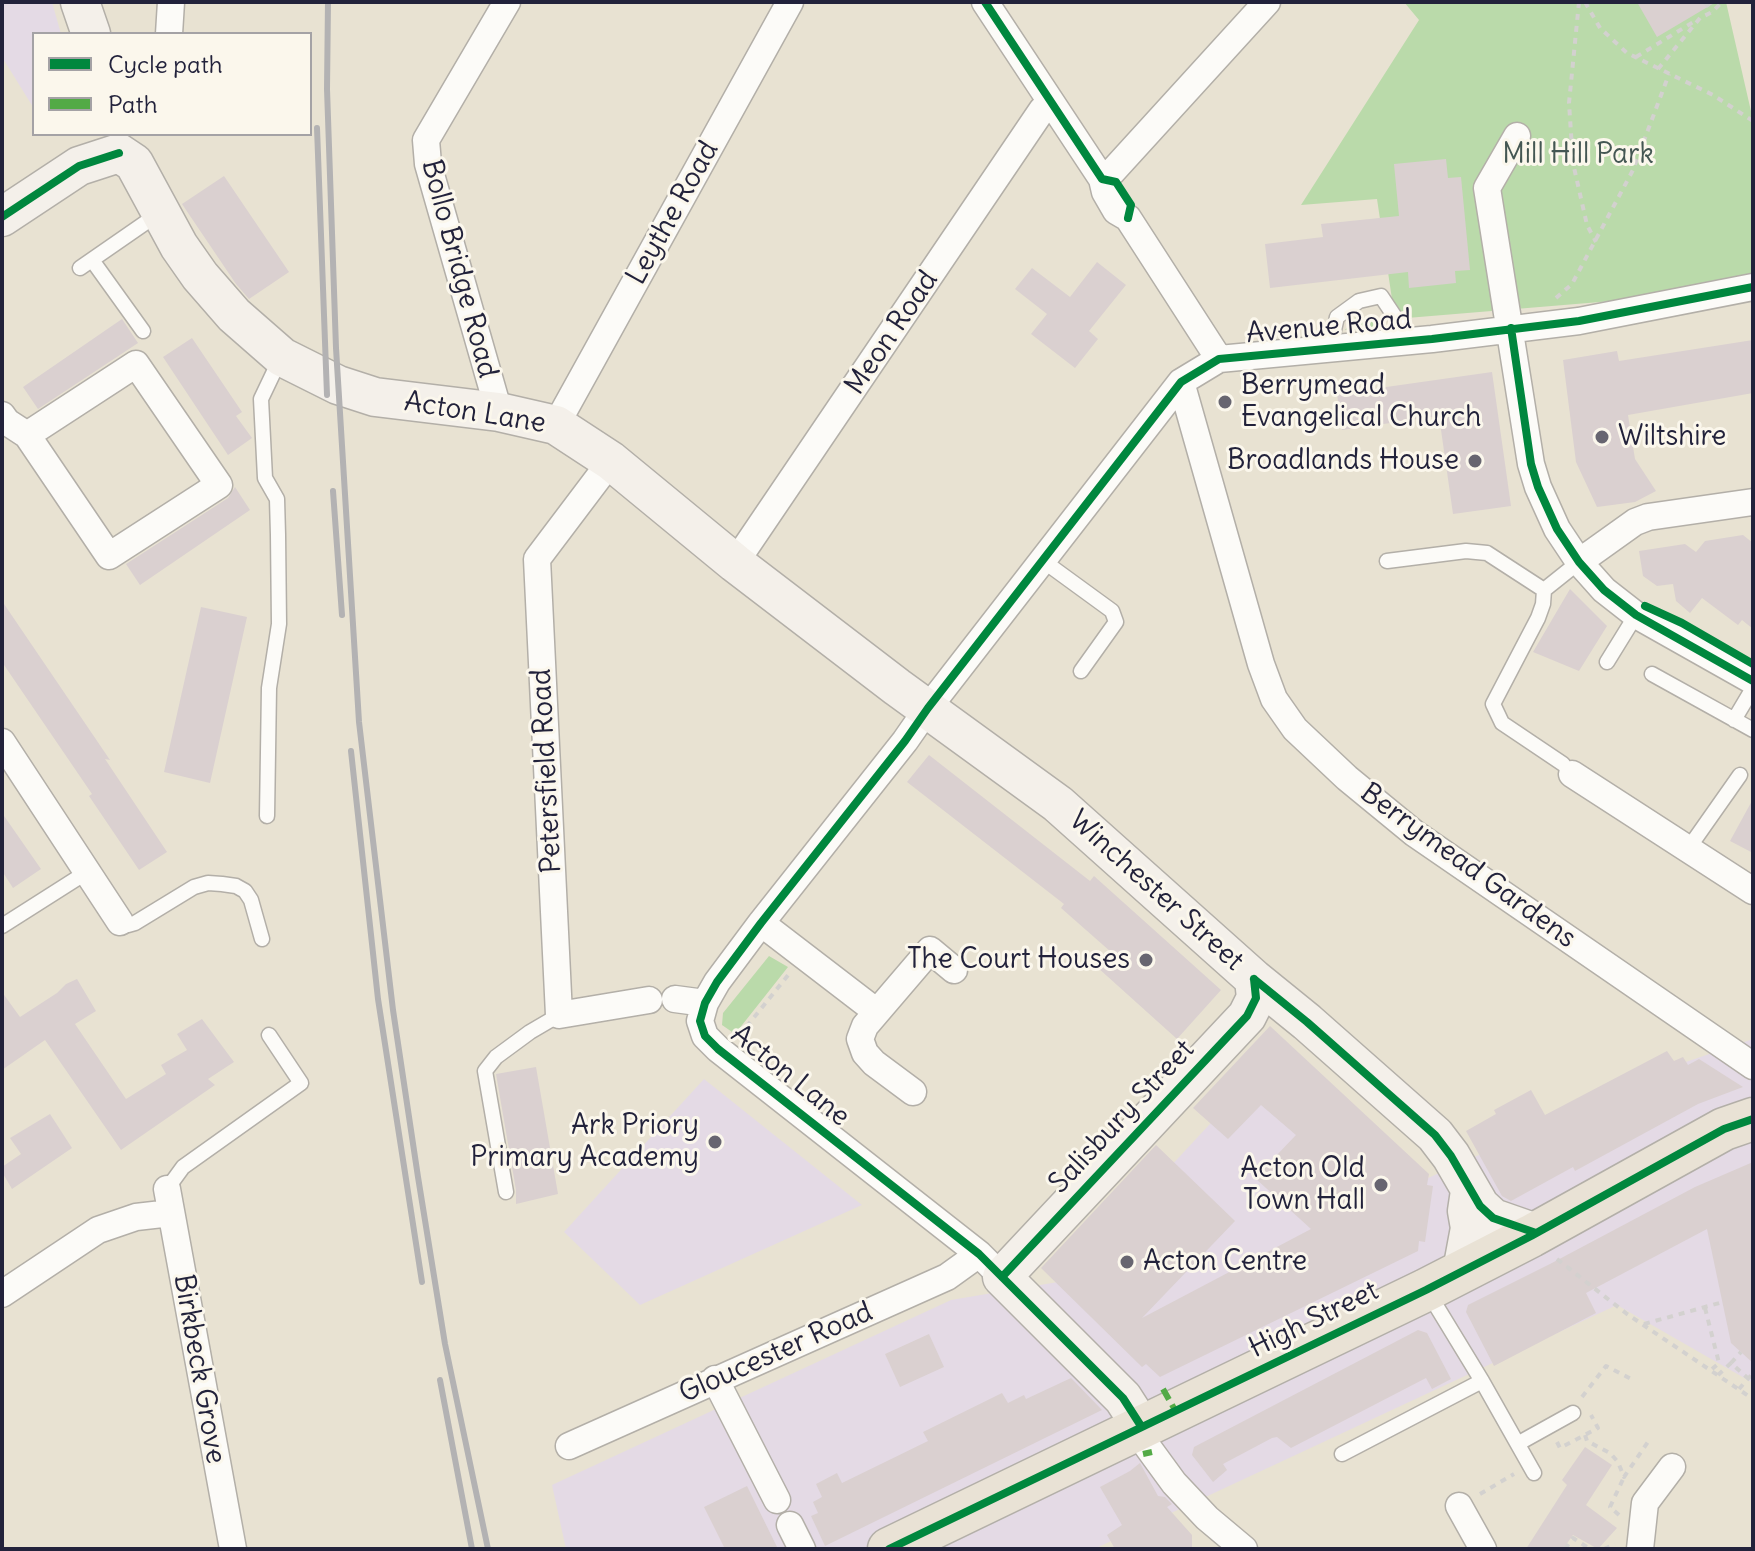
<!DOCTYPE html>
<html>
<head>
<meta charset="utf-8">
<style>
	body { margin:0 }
	#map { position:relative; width:1755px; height:1551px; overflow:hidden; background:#e8e2d2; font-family:Delius,sans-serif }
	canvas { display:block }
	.frame { position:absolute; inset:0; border:4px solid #22223b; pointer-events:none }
	.legend { position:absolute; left:32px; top:32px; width:280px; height:104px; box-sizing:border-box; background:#fbf7ec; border:2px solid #a4a2a5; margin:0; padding:10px 14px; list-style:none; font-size:24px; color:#22223b }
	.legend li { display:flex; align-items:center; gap:16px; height:40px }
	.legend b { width:40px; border:2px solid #a4a2a5 }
</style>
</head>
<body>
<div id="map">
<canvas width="1755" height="1551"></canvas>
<div class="frame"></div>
<ul class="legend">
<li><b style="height:10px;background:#00873e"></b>Cycle path</li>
<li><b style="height:10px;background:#53aa46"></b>Path</li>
</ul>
</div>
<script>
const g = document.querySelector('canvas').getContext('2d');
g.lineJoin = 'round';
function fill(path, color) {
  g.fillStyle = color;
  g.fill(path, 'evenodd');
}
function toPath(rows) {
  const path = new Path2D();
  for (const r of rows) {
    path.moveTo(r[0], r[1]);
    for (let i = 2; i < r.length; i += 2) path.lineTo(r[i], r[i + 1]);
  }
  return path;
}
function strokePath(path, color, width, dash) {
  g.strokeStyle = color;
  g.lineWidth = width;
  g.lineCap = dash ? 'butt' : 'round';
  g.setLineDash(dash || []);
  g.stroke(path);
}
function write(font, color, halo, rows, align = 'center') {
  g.font = font + ' Delius,sans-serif';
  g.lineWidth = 6;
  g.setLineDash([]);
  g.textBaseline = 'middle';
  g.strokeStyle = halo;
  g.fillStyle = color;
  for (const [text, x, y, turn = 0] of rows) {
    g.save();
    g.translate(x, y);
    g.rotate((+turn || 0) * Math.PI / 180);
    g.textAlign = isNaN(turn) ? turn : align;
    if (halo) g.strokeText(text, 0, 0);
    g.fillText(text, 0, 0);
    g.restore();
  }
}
const built = toPath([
	[2,2,52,2,61,34,34,34,33,107,2,57],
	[1753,1039,1753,1383,1617,1305,1094,1549,566,1549,552,1485,951,1300,1064,1281,1274,1055,1406,1188,1680,1064],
	[704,1079,862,1205,640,1305,564,1232]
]);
const green = toPath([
	[1404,2,1726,2,1753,120,1753,276,1612,301,1395,319,1377,199,1301,205,1419,20],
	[1357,316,1371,319,1383,328,1345,330],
	[769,956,788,967,735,1034,722,1025,723,1013]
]);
const building = toPath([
	[1637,2,1716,2,1657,37],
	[1446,159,1448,178,1461,177,1470,270,1455,271,1456,283,1409,288,1408,272,1270,288,1265,244,1323,237,1321,224,1399,216,1394,164],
	[224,176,289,272,249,299,236,284,182,204],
	[1097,262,1126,285,1089,331,1098,339,1075,368,1031,334,1047,314,1015,289,1032,268,1070,297],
	[122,319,138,343,38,409,23,387],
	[192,338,242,412,236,416,252,438,228,455,163,357],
	[1753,340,1753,393,1628,415,1635,459,1656,491,1635,502,1597,507,1576,462,1563,360,1617,351,1619,361],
	[1492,372,1511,506,1453,514,1439,416,1342,430,1337,394],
	[235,487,250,510,140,585,126,564,228,498],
	[1743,535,1753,543,1753,629,1742,620,1738,625,1702,598,1690,613,1676,601,1673,584,1657,586,1643,576,1639,551,1685,544,1696,552,1705,541],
	[1570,589,1607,626,1579,671,1533,652],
	[2,601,110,760,105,759,167,852,139,870,89,796,92,794,2,662],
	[201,607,247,617,210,783,164,772],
	[929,755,1090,881,1094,876,1221,990,1177,1039,1097,967,1111,952,1061,908,1064,904,907,782],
	[1753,799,1753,853,1730,841],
	[2,813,41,869,13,888,2,871],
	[77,979,96,1011,75,1024,126,1099,166,1074,161,1065,187,1050,177,1034,202,1019,234,1062,208,1079,215,1085,121,1150,45,1040,2,1070,2,992,20,1017,57,993,66,984],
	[1270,1026,1429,1174,1427,1185,1433,1186,1425,1242,1419,1241,1418,1251,1160,1377,1146,1364,1142,1367,1041,1268,1156,1145,1235,1221,1142,1318,1311,1229,1255,1178,1296,1135,1261,1105,1228,1139,1193,1108],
	[1667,1051,1674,1061,1683,1057,1688,1065,1699,1059,1743,1087,1698,1104,1575,1171,1573,1167,1511,1201,1502,1196,1466,1131,1496,1114,1494,1110,1531,1090,1545,1115],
	[536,1067,558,1194,516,1204,516,1190,496,1074],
	[50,1114,72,1148,12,1189,2,1172,2,1167,21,1154,10,1138],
	[1753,1162,1753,1363,1731,1343,1707,1229,1586,1293,1596,1313,1494,1366,1466,1312,1468,1305,1550,1264,1695,1187],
	[1418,1330,1427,1333,1451,1379,1432,1389,1426,1378,1291,1448,1277,1437,1272,1438,1223,1464,1227,1470,1213,1482,1192,1455,1194,1447],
	[929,1334,944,1367,900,1387,885,1354],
	[1071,1378,1102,1410,825,1546,811,1516,818,1513,813,1502,822,1497,816,1484,837,1473,842,1483,883,1463,928,1441,923,1432,1002,1393,1008,1403,1024,1395,1026,1399],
	[1585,1447,1612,1465,1586,1505,1617,1528,1598,1549,1573,1535,1563,1549,1526,1549,1567,1485,1562,1480],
	[1140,1463,1158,1496,1165,1497,1172,1504,1167,1507,1192,1535,1192,1549,1115,1549,1107,1535,1122,1525,1100,1487,1130,1471],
	[747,1486,778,1549,725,1549,704,1507]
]);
const path = toPath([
	[1579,2,1569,103,1573,163,1587,225,1596,242],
	[1585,2,1600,28,1627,53,1713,95,1753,121],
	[1705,2,1712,12],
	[1636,57,1695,21],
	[1658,69,1700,18,1712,12,1722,2],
	[1556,298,1572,284,1633,170,1669,74],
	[739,1036,789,974],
	[1557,1259,1627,1314,1753,1399],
	[1705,1308,1719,1363,1711,1370],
	[1644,1324,1723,1302],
	[1731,1363,1741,1352],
	[1718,1375,1731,1363,1753,1383],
	[1739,1389,1753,1373],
	[1582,1397,1606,1366,1633,1380],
	[1585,1435,1587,1441,1610,1453,1618,1462,1624,1477,1650,1439],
	[1557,1442,1560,1448,1598,1428,1591,1415],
	[1480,1494,1514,1474],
	[1619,1515,1610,1507,1624,1477],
	[1565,1549,1573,1538,1590,1549],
	[1604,1549,1615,1544]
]);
const service = toPath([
	[92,260,143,331],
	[80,268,158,214],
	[1330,348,1337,317,1359,301,1381,296,1399,323,1405,342],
	[1042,560,1112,611,1116,622,1081,671],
	[1387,561,1466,551,1487,553,1544,590,1579,562],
	[1544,590,1543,604,1538,618,1493,704,1502,723,1563,764],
	[1607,662,1636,615],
	[1652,674,1753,730],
	[1734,720,1753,688],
	[267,816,269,688,279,624,278,535,277,499,265,478,261,399,281,357],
	[1688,849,1740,775],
	[120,922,128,925,135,923,194,887,208,883,222,884,236,886,245,891,251,900,262,939],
	[2,926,87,872],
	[167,1189,183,1167,301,1083,269,1035],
	[506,1192,485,1071,496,1057,530,1032,559,1015],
	[1482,1381,1534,1473],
	[1519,1443,1573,1413],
	[1342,1454,1482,1381,1429,1294]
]);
const minor = toPath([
	[985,2,1102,179,1105,192,1116,211,1128,218,1219,359],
	[169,34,171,2],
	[1517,136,1487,188,1531,464,1538,487,1557,529,1579,562,1604,590,1636,615,1753,681],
	[1102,179,1112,172,1267,2],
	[1181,382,1261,664,1274,699,1295,729,1347,778,1414,833,1753,1066],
	[499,412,428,164,426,140,507,2],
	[2,415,7,422,27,435,109,556,219,485,136,364,27,435],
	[556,425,790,2],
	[611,461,537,559,559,1015,649,1000],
	[1579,562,1635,522,1648,517,1753,502],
	[735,563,1042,110,1050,103],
	[2,742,120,922],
	[1572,774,1753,891],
	[761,923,877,1012],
	[675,999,705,1003],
	[913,1092,874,1063,865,1053,860,1039,865,1026,930,950,954,970],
	[167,1189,233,1549],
	[1002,1277,979,1254,718,1049,705,1036,700,1021,705,1003,717,982,761,923,905,741,928,708,1181,382,1219,359,1432,339,1579,321,1753,287],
	[2,1294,98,1230,136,1217,171,1213],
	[715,1379,777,1500],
	[1141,1426,1147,1446,1174,1483,1207,1518,1244,1549],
	[569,1446,947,1277,979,1254],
	[1459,1506,1483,1549],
	[790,1525,802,1549],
	[1640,1549,1645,1503,1672,1467]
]);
const secondary = toPath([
	[80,2,91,34],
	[119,153,134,163,179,246,200,276,234,315,282,357,338,385,375,397,499,412,556,425,611,461,735,563,897,687,1058,804,1254,979,1307,1022,1435,1135,1451,1156,1480,1206,1493,1218,1536,1233],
	[2,217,79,166,119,153],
	[1462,1271,1470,1228,1467,1211,1470,1191],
	[1141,1426,1123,1398,1002,1277,1247,1016,1256,998,1254,979]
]);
const primary = toPath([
	[889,1549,1426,1290,1531,1236,1724,1129,1753,1119]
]);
const rail = toPath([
	[328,2,327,89,336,348,359,722,393,1010,418,1177,445,1344,488,1549],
	[317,128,327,395],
	[333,491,342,615],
	[351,751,378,999,422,1282],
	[440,1380,472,1549]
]);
const quiet = toPath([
	[1163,1389,1175,1410],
	[1143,1454,1152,1452]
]);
const cycleway = toPath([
	[985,2,1102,179,1116,182,1131,205,1128,218],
	[2,217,79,166,119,153],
	[1511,328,1531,464,1538,487,1557,529,1579,562,1604,590,1636,615,1753,681],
	[1645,606,1682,623,1753,664],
	[1254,979,1307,1022,1435,1135,1451,1156,1480,1206,1493,1218,1536,1233],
	[1002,1277,1247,1016,1256,998,1254,979],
	[1141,1426,1123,1398,979,1254,718,1049,705,1036,700,1021,705,1003,717,982,761,923,905,741,928,708,1181,382,1219,359,1432,339,1579,321,1753,287],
	[889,1549,1426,1290,1531,1236,1724,1129,1753,1119]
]);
const markers = [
	[1225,402,8,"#676570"],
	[1602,437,8,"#676570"],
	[1475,461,8,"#676570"],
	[1146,960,8,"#676570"],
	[715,1142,8,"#676570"],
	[1381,1185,8,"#676570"],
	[1127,1262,8,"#676570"]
];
const parkNames = [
	["Mill Hill Park",1578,155]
];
const streetNames = [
	["Leythe Road",673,213,-61],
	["Bollo Bridge Road",459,269,75],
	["Avenue Road",1329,327,-5],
	["Meon Road",892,333,-56],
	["Acton Lane",475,413,9],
	["Petersfield Road",547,771,-93],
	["Berrymead Gardens",1468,866,36],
	["Winchester Street",1156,891,42],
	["Acton Lane",790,1076,39],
	["Salisbury Street",1122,1117,-47],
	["High Street",1314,1320,-26],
	["Gloucester Road",776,1353,-24],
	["Birkbeck Grove",199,1369,80]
];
const poiNames = [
	["Berrymead",1241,386,"left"],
	["Evangelical Church",1241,418,"left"],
	["Wiltshire",1618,437,"left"],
	["Broadlands House",1459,461],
	["The Court Houses",1130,960],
	["Ark Priory",699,1126],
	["Primary Academy",699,1158],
	["Acton Old",1365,1169],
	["Town Hall",1365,1201],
	["Acton Centre",1143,1262,"left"]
];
fill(built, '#e4dae5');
fill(green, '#badaaa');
fill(building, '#dad0d0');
strokePath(service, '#b3afa8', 17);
strokePath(minor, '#b3afa8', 29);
strokePath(secondary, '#b3afa8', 41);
strokePath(primary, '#b3afa8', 45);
strokePath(path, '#d3d1cf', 4, [6, 6]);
strokePath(service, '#fcfbf8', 14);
strokePath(minor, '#fcfbf8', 26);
strokePath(secondary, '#f4f0ea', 38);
strokePath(primary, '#e9e2d5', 42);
strokePath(rail, '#b3b2b3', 6);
strokePath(quiet, '#53aa46', 6, [12, 6]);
strokePath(cycleway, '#00873e', 8);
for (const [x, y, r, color] of markers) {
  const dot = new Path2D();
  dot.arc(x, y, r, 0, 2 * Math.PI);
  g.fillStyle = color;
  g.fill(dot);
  strokePath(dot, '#fbf7ec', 3);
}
write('28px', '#445753', '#fbf7ec', parkNames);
write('28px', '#22223b', '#fbf7ec', streetNames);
write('28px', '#22223b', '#fbf7ec', poiNames, 'right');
</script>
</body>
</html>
